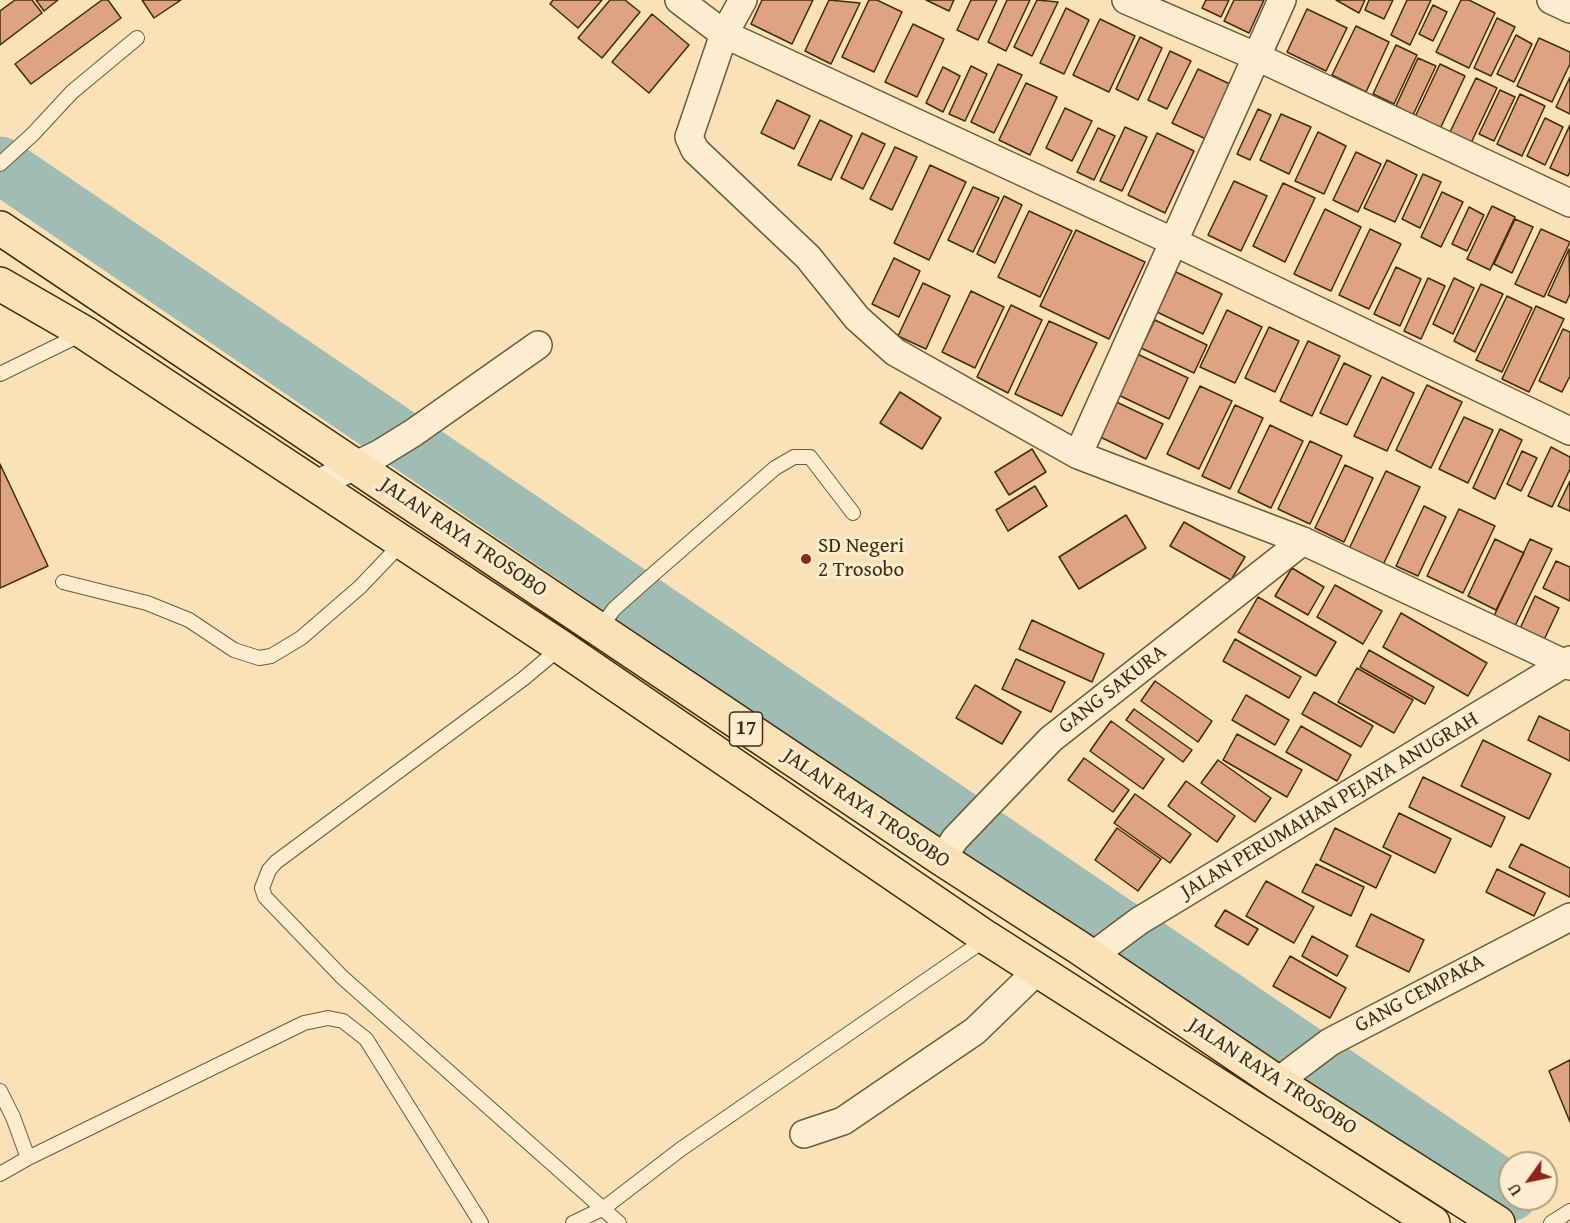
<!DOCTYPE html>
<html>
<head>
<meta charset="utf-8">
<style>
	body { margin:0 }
	#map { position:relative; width:1570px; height:1223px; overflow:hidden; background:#fae2b6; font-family:"Gentium Book Plus",serif }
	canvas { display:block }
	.north { position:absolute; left:1498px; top:1151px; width:60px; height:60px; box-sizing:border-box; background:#fcecd0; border:2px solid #b19f82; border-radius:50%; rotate:237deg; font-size:16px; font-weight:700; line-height:24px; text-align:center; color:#412c0e }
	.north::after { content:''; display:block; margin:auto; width:21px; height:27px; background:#8f2418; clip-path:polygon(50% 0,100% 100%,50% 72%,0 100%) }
</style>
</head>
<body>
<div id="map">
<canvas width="1570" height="1223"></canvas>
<div class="north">U</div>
</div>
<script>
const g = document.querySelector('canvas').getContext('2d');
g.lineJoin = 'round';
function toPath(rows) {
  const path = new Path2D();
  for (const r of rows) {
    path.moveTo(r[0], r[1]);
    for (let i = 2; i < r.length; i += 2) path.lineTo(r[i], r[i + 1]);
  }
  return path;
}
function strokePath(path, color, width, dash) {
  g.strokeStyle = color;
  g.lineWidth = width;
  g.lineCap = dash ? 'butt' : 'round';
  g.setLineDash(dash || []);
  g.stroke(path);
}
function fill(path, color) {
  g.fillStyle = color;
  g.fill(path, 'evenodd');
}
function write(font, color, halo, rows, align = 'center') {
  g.font = font + ' "Gentium Book Plus",serif';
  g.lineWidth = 6;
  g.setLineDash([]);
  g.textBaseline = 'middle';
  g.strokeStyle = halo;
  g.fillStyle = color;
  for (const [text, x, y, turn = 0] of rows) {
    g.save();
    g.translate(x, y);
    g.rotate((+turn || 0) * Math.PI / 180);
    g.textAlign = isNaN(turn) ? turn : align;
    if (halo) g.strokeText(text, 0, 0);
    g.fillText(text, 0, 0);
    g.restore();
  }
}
const river = toPath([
	[0,165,1510,1193]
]);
const building = toPath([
	[15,0,32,0,42,13,0,45,0,11,15,0],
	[36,0,58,0,44,11,36,0],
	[102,0,108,0,121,18,31,84,15,64,102,0],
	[142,0,181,0,154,18,142,0],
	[553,0,602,0,578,28,550,4,553,0],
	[610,0,625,0,640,12,602,58,578,38,610,0],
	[762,0,813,0,792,44,751,24,762,0],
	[829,0,860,3,831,64,805,51,829,0],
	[869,0,877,0,902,12,874,72,842,57,869,0],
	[926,0,954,0,949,11,926,0],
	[971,0,997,0,978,40,957,30,971,0],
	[1007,0,1030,0,1006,51,988,42,1007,0],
	[1037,0,1058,2,1032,56,1014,47,1037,0],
	[1206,0,1229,0,1221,17,1202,8,1206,0],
	[1234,0,1264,0,1249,33,1224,21,1234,0],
	[1336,0,1365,0,1359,13,1336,0],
	[1369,0,1393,0,1384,19,1365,10,1369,0],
	[1407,0,1431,0,1410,45,1391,35,1407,0],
	[1461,0,1469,0,1495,13,1469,68,1436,52,1461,0],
	[1433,5,1447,12,1433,41,1419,34,1433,5],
	[1066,8,1089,20,1064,74,1040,63,1066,8],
	[1307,9,1347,28,1326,71,1287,52,1307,9],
	[652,14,689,45,649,93,612,62,652,14],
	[1497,18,1515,27,1491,76,1474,68,1497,18],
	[1100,19,1135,36,1109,92,1073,75,1100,19],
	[913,24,944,39,917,97,885,82,913,24],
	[1356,26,1389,42,1366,92,1332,75,1356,26],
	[1516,35,1532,44,1514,82,1497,74,1516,35],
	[1140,37,1162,48,1138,100,1116,89,1140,37],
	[1539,38,1570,52,1570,64,1552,102,1517,86,1539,38],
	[1396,45,1417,55,1394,104,1373,94,1396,45],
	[1170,51,1191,61,1167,109,1148,100,1170,51],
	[1418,58,1436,66,1413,115,1396,106,1418,58],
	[998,64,1022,75,994,133,971,122,998,64],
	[1440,64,1465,76,1440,129,1415,117,1440,64],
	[971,66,987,74,965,121,949,114,971,66],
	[943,67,960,76,943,112,926,103,943,67],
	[1198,69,1234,86,1208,140,1172,123,1198,69],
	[1570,77,1570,114,1556,107,1570,77],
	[1476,78,1497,88,1471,143,1450,132,1476,78],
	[1026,83,1057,97,1030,155,999,140,1026,83],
	[1500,90,1515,97,1494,141,1479,134,1500,90],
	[1520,94,1545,106,1522,156,1497,144,1520,94],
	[777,100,810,116,794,149,761,133,777,100],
	[1065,108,1092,121,1072,161,1046,148,1065,108],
	[1258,109,1271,115,1250,160,1237,154,1258,109],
	[1281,114,1311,127,1289,174,1260,160,1281,114],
	[1545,118,1563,127,1545,165,1527,156,1545,118],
	[820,120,852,136,831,180,798,165,820,120],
	[1570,125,1570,172,1568,176,1550,168,1570,125],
	[1125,127,1147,137,1122,191,1100,181,1125,127],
	[1098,128,1115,136,1094,180,1077,172,1098,128],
	[1318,132,1346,146,1324,194,1295,181,1318,132],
	[862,133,885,144,863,189,841,178,862,133],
	[1157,133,1194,151,1165,213,1128,195,1157,133],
	[895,147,917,157,892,210,870,199,895,147],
	[1356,152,1381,164,1358,212,1333,200,1356,152],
	[1387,160,1417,175,1395,222,1364,208,1387,160],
	[930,165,966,182,929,260,894,243,930,165],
	[1423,174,1441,182,1420,228,1402,219,1423,174],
	[1234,181,1267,196,1241,251,1208,235,1234,181],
	[1283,183,1315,198,1285,262,1253,246,1283,183],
	[973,187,999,198,973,252,948,240,973,187],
	[1442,192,1463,202,1441,247,1421,237,1442,192],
	[1004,196,1022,205,995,263,977,254,1004,196],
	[1492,206,1515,217,1490,270,1467,259,1492,206],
	[1469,207,1484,215,1467,251,1452,244,1469,207],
	[1325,209,1361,227,1331,291,1294,274,1325,209],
	[1029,211,1072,231,1040,297,998,277,1029,211],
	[1515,219,1533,227,1512,273,1494,264,1515,219],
	[1370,229,1401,244,1369,309,1339,295,1370,229],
	[1541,229,1570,242,1544,297,1515,284,1541,229],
	[1076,230,1145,262,1109,339,1040,306,1076,230],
	[1569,249,1570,294,1566,303,1548,295,1569,249],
	[894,258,920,271,899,317,872,304,894,258],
	[1396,267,1421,279,1400,326,1374,314,1396,267],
	[1176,272,1222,294,1203,334,1157,312,1176,272],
	[1428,278,1445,286,1421,339,1404,331,1428,278],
	[1454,278,1474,288,1453,334,1433,324,1454,278],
	[923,283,950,296,926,349,898,336,923,283],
	[1481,284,1503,294,1475,352,1454,341,1481,284],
	[971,291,1004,307,975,368,942,352,971,291],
	[1507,296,1532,308,1502,372,1476,360,1507,296],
	[1011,305,1042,320,1008,393,977,377,1011,305],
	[1536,306,1564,319,1529,392,1502,379,1536,306],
	[1227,310,1262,327,1235,383,1200,367,1227,310],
	[1155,320,1207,345,1194,373,1141,348,1155,320],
	[1049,321,1097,343,1062,416,1015,394,1049,321],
	[1269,327,1299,341,1275,392,1245,378,1269,327],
	[1563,329,1570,332,1570,376,1562,392,1539,381,1563,329],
	[1308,341,1340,356,1312,416,1280,401,1308,341],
	[1133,352,1188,378,1169,419,1114,393,1133,352],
	[1344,363,1371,376,1347,425,1320,413,1344,363],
	[1382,377,1414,393,1387,451,1354,436,1382,377],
	[1427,385,1462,402,1431,468,1396,450,1427,385],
	[1200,386,1232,401,1199,469,1167,454,1200,386],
	[900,392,941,418,922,449,880,423,900,392],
	[1110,399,1163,424,1146,459,1094,434,1110,399],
	[1235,405,1263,418,1230,489,1202,476,1235,405],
	[1464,417,1493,430,1468,483,1439,469,1464,417],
	[1270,425,1303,441,1271,508,1238,492,1270,425],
	[1500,429,1522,440,1495,499,1473,488,1500,429],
	[1310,441,1342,456,1310,524,1278,509,1310,441],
	[1551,447,1570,457,1570,469,1552,507,1528,496,1551,447],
	[1032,449,1046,472,1009,495,995,472,1032,449],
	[1522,451,1537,458,1521,491,1507,484,1522,451],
	[0,464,48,566,0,588,0,464],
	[1345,465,1373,478,1344,542,1315,528,1345,465],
	[1386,471,1420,487,1383,565,1349,549,1386,471],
	[1570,481,1570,511,1558,506,1570,481],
	[1035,486,1047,506,1008,531,996,510,1035,486],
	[1424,506,1446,517,1418,576,1396,566,1424,506],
	[1459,509,1495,526,1463,593,1427,576,1459,509],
	[1126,515,1146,548,1079,589,1059,557,1126,515],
	[1184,522,1245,557,1231,580,1170,546,1184,522],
	[1495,539,1524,553,1496,610,1468,596,1495,539],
	[1530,539,1552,549,1515,626,1494,616,1530,539],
	[1556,561,1570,567,1570,601,1543,588,1556,561],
	[1292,568,1324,587,1308,615,1275,596,1292,568],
	[1335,585,1382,611,1363,644,1317,617,1335,585],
	[1535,596,1559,608,1542,644,1518,633,1535,596],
	[1258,597,1336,642,1316,676,1238,632,1258,597],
	[1401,613,1487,663,1468,696,1383,647,1401,613],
	[1032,620,1104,654,1092,682,1019,649,1032,620],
	[1235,639,1301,677,1289,698,1223,661,1235,639],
	[1369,650,1434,687,1425,704,1360,667,1369,650],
	[1016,659,1065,682,1051,712,1002,689,1016,659],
	[1357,668,1413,700,1394,733,1338,702,1357,668],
	[1155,681,1212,721,1198,742,1141,701,1155,681],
	[975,685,1021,712,1002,744,956,718,975,685],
	[1314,692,1373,726,1361,747,1302,714,1314,692],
	[1246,695,1289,720,1275,745,1232,720,1246,695],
	[1134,709,1192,750,1183,762,1126,720,1134,709],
	[1539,716,1570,731,1570,761,1528,740,1539,716],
	[1111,721,1164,759,1143,789,1090,751,1111,721],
	[1301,726,1351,755,1337,781,1286,752,1301,726],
	[1237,734,1302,770,1287,797,1223,760,1237,734],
	[1483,740,1551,774,1529,819,1461,786,1483,740],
	[1084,758,1129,790,1113,812,1068,780,1084,758],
	[1218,760,1271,798,1255,822,1201,783,1218,760],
	[1423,777,1505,817,1491,847,1409,807,1423,777],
	[1186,781,1235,816,1217,842,1168,806,1186,781],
	[1135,794,1191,834,1170,863,1114,823,1135,794],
	[1399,813,1451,839,1435,873,1383,847,1399,813],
	[1117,828,1161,859,1138,891,1095,860,1117,828],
	[1335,828,1391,856,1376,888,1320,860,1335,828],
	[1521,844,1570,868,1570,897,1509,867,1521,844],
	[1316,864,1364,887,1351,916,1302,892,1316,864],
	[1497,869,1545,893,1534,916,1486,892,1497,869],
	[1266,881,1314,907,1294,943,1246,916,1266,881],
	[1225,910,1258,929,1248,945,1215,926,1225,910],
	[1371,914,1424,940,1409,972,1356,946,1371,914],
	[1312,936,1348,956,1337,976,1302,956,1312,936],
	[1290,956,1346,988,1330,1018,1273,986,1290,956],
	[1570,1060,1570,1122,1549,1071,1570,1060]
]);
const lane = toPath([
	[0,164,33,134,72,92,137,38],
	[0,374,82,334],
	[63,582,147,603,189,620,234,650,259,658,271,656,301,638,360,587,402,543],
	[598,631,614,609,642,584,775,468,794,457,810,457,853,513],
	[560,648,523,679,276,862,269,870,262,888,265,897,342,977,619,1223],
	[0,1091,13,1117,28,1158,304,1023,328,1018,343,1021,366,1039,481,1223],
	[0,1174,28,1158],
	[573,1223,604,1208,681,1149,986,939],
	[1551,1223,1570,1211]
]);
const street = toPath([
	[679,0,724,34,1172,241,1570,431],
	[743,0,724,34,689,137,695,150,808,257,857,318,895,352,1078,455,1303,541,1570,666],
	[1126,0,1255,56,1570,203],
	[1551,0,1570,9],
	[1078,455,1282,0],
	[315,485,379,454,413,433,538,345],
	[942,859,955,839,1051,739,1303,541],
	[1092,956,1139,921,1570,660],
	[1277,1082,1330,1042,1570,917],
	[804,1134,843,1121,975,1031,1038,970]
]);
const highway = toPath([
	[0,228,942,859,1078,947,1277,1082,1498,1223],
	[0,284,85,333,561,647,987,938,1433,1223]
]);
const markers = [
	[806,559,6,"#8f2418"]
];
const shields = [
	[746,729,33]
];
const shieldNames = [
	["17",746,729]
];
const streetNames = [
	["JALAN RAYA TROSOBO",463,538,34],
	["GANG SAKURA",1113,690,-38],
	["JALAN PERUMAHAN PEJAYA ANUGRAH",1330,806,-31],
	["JALAN RAYA TROSOBO",866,809,34],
	["GANG CEMPAKA",1420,994,-28],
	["JALAN RAYA TROSOBO",1272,1077,33]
];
const poiNames = [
	["SD Negeri",818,547],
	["2 Trosobo",818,571]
];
strokePath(river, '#9fbdb5', 57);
fill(building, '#dea380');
strokePath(building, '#412c0e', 1.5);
strokePath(lane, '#6f5a38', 16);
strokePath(street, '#6f5a38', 30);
strokePath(highway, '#412c0e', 36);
strokePath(lane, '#fcecd0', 14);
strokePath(street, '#fcecd0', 27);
strokePath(highway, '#fae2b6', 33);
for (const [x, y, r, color] of markers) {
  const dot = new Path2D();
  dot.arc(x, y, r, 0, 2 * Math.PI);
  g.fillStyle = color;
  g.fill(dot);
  strokePath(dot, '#fcecd0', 2);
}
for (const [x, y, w] of shields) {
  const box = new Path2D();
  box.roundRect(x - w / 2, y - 17, w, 34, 4.5);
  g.fillStyle = '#fcecd0';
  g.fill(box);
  strokePath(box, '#412c0e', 1.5);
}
write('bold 20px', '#412c0e', null, shieldNames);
write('21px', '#412c0e', '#fcecd0', streetNames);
write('21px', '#412c0e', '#fcecd0', poiNames, 'left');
</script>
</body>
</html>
